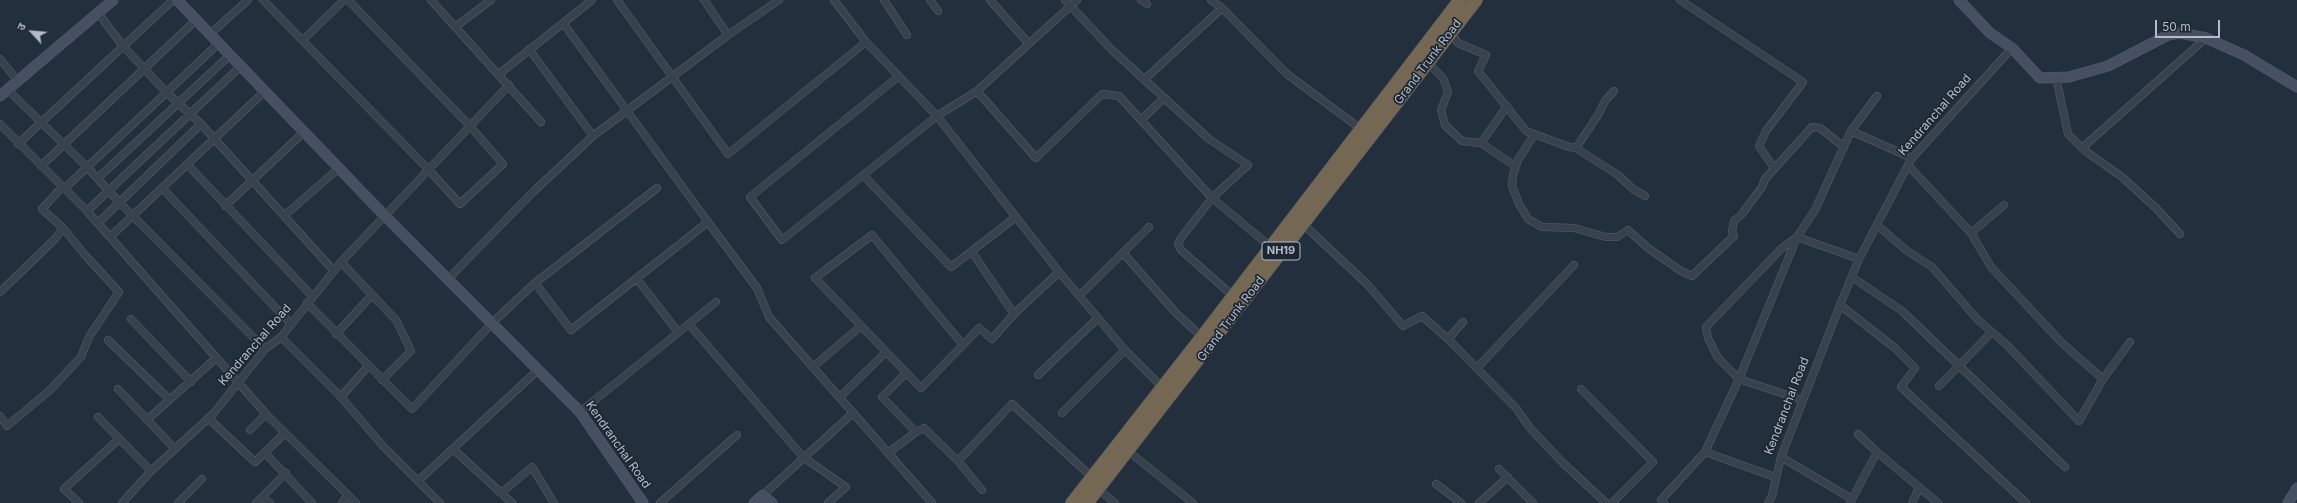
<!DOCTYPE html>
<html>
<head>
<meta charset="utf-8">
<style>
	body { margin:0 }
	#map { position:relative; width:2297px; height:503px; overflow:hidden; background:#242f3e; font-family:Inter,"Noto Sans Devanagari",sans-serif }
	canvas { display:block }
	.north { position:absolute; left:12px; top:12px; width:40px; height:40px; -webkit-text-stroke:3px #1d2633; paint-order:stroke; rotate:296deg; font-size:11px; font-weight:700; line-height:16px; text-align:center; color:#b4bcc9 }
	.north::after { content:''; display:block; margin:auto; width:14px; height:18px; background:#b4bcc9; clip-path:polygon(50% 0,100% 100%,50% 72%,0 100%) }
	.scale { position:absolute; left:2155px; top:20px; width:65px; height:18px; box-sizing:border-box; border:2px solid #b4bcc9; border-top:0; padding-left:5px; font-size:12px; line-height:14px; white-space:nowrap; color:#b4bcc9; -webkit-text-stroke:3px #1d2633; paint-order:stroke }
</style>
</head>
<body>
<div id="map">
<canvas width="2297" height="503"></canvas>
<div class="north">उ</div>
<div class="scale">50 m</div>
</div>
<script>
const g = document.querySelector('canvas').getContext('2d');
g.lineJoin = 'round';
function toPath(rows) {
  const path = new Path2D();
  for (const r of rows) {
    path.moveTo(r[0], r[1]);
    for (let i = 2; i < r.length; i += 2) path.lineTo(r[i], r[i + 1]);
  }
  return path;
}
function strokePath(path, color, width, dash) {
  g.strokeStyle = color;
  g.lineWidth = width;
  g.lineCap = dash ? 'butt' : 'round';
  g.setLineDash(dash || []);
  g.stroke(path);
}
function write(font, color, halo, rows, align = 'center') {
  g.font = font + ' Inter,sans-serif';
  g.lineWidth = 3.5;
  g.setLineDash([]);
  g.textBaseline = 'middle';
  g.strokeStyle = halo;
  g.fillStyle = color;
  for (const [text, x, y, turn = 0] of rows) {
    g.save();
    g.translate(x, y);
    g.rotate((+turn || 0) * Math.PI / 180);
    g.textAlign = isNaN(turn) ? turn : align;
    if (halo) g.strokeText(text, 0, 0);
    g.fillText(text, 0, 0);
    g.restore();
  }
}
const street = toPath([
	[263,0,428,169,460,204,503,164,470,126,348,0],
	[431,0,541,122],
	[617,0,728,154,866,42],
	[704,0,728,35],
	[834,0,866,42,937,116,1059,272,1125,350,1062,413],
	[884,0,907,35],
	[930,0,938,11],
	[990,0,1029,44],
	[1065,0,1111,49,1209,139,1248,165,1212,198,1181,238,1178,244,1181,250,1233,296],
	[1141,0,1147,4],
	[1211,0,1222,8,1287,74,1361,129],
	[1680,0,1803,82,1766,131,1759,146,1774,168],
	[98,13,123,46,166,92,201,124,334,271],
	[563,23,708,222],
	[455,27,491,0],
	[1453,30,1452,35,1458,43,1486,55,1478,71,1526,131,1569,147,1576,148,1618,175,1633,189,1645,196],
	[210,34,248,0],
	[303,40,344,0],
	[529,49,593,136],
	[0,59,17,80],
	[1426,61,1443,78,1448,92,1441,110,1445,125,1462,141,1481,143,1515,166],
	[499,74,592,0],
	[899,76,750,197,782,240,937,116,977,91,1077,0],
	[2056,77,2068,134,2084,150,2122,177,2156,208,2180,234],
	[1144,80,1222,8],
	[7,89,86,166,119,202,265,349],
	[977,91,1036,158,1102,94,1119,96,1212,198,1271,247],
	[1141,120,1164,98],
	[0,124,87,211,266,414,356,503],
	[1851,131,1912,158],
	[1534,135,1518,160,1513,175,1512,186,1519,204,1528,219,1542,227,1574,228,1606,237,1617,237,1628,230,1648,248,1681,271,1692,276,1734,236,1732,231,1734,221,1742,214,1762,187,1765,179,1812,127,1820,128,1844,147],
	[1481,143,1507,106],
	[18,144,173,0],
	[1576,148,1598,115,1605,101,1614,91],
	[2082,148,2206,38],
	[187,164,313,297],
	[1908,165,1971,233,1991,267,2062,343,2103,379],
	[41,166,196,20],
	[863,175,951,267,1016,217],
	[98,178,231,54],
	[162,188,291,324],
	[64,189,219,43],
	[225,206,304,132],
	[87,211,241,66],
	[284,216,339,168],
	[98,223,201,124],
	[1303,224,1367,284,1403,326,1422,316,1448,339],
	[1877,225,1906,250,1932,267,1978,320,2007,345,2079,421,2103,379,2130,342],
	[1971,233,2004,205],
	[110,237,265,91],
	[972,252,1014,314],
	[1123,253,1176,313,1202,337],
	[341,262,396,320,411,351,382,380],
	[1852,277,1902,311,2065,467],
	[448,279,533,192,593,136,728,35,779,0],
	[637,279,678,332],
	[535,283,571,330,708,222,757,288,769,317,932,503],
	[0,292,55,239,63,228],
	[1079,296,1149,227],
	[307,303,412,409,492,323,535,283,657,188],
	[1840,305,1895,348,1915,368,1901,387,2026,503],
	[131,319,191,382],
	[1463,322,1448,339,1516,408,1530,428,1563,463,1606,503],
	[689,324,803,457,846,487,828,503],
	[336,334,372,295],
	[281,337,341,397,383,446,440,503],
	[108,340,169,399],
	[963,345,872,235,815,278,921,388,963,345,979,328,992,339,1014,314,1059,272],
	[1125,350,1163,388],
	[813,367,861,326],
	[1477,368,1574,265],
	[906,373,882,397,916,432,924,428,958,461,1012,404,1093,478],
	[1038,375,1098,318],
	[1939,386,1992,332],
	[118,389,175,449],
	[1581,389,1653,462,1612,503],
	[341,397,368,366],
	[840,397,886,352],
	[1802,400,1739,379,1718,358,1708,338,1706,327,1781,249,1797,237,1859,259],
	[580,412,716,302],
	[0,416,7,426,49,391,81,357,89,337,119,292,85,255,63,228,42,209,62,187],
	[98,417,151,471],
	[208,418,255,462,285,433],
	[148,419,215,359],
	[250,430,266,414],
	[1858,434,1877,452],
	[453,449,512,503],
	[1128,451,1193,503],
	[1705,452,1775,477],
	[265,453,312,503],
	[888,453,916,432],
	[1781,457,1852,499],
	[958,461,982,490],
	[1499,469,1533,503],
	[418,481,538,370],
	[1436,484,1461,503],
	[1097,488,1115,503],
	[501,493,532,467,554,503],
	[763,495,853,413],
	[263,497,270,503],
	[79,503,64,489,119,439],
	[122,503,151,471,213,414,265,349,281,337,341,262,509,85],
	[178,503,202,479],
	[256,503,286,473],
	[342,503,348,495],
	[660,503,737,435],
	[1479,503,1508,477],
	[1664,503,1661,500,1705,452,1739,379,1797,237,1815,210,1851,131,1877,96],
	[1768,503,1772,496,1781,457,1840,305,1859,259,1908,165,1912,158,2012,48],
	[1850,503,1877,452,1938,503],
	[1912,503,1919,488]
]);
const secondary = toPath([
	[177,0,384,215,580,412,643,503],
	[1959,0,1990,33,2012,48,2040,78,2069,77,2108,66,2168,35,2180,33,2206,38,2244,55,2297,87],
	[0,96,113,0],
	[754,503,763,495,772,503],
	[2288,503,2297,488]
]);
const highway = toPath([
	[1072,503,1202,337,1460,0],
	[1087,503,1476,0]
]);
const shields = [
	[1281,251,38]
];
const shieldNames = [
	["NH19",1281,251]
];
const streetNames = [
	["Grand Trunk Road",1428,62,-53],
	["Kendranchal Road",1935,115,-49],
	["Grand Trunk Road",1231,319,-53],
	["Kendranchal Road",255,345,-49],
	["Kendranchal Road",1787,406,-69],
	["Kendranchal Road",618,445,55]
];
strokePath(street, '#565f6c', 8);
strokePath(secondary, '#565f6c', 11);
strokePath(highway, '#434c59', 14);
strokePath(street, '#38414e', 7);
strokePath(secondary, '#465061', 10);
strokePath(highway, '#746855', 13);
for (const [x, y, w] of shields) {
  const box = new Path2D();
  box.roundRect(x - w / 2, y - 9, w, 18, 3);
  g.fillStyle = '#1d2633';
  g.fill(box);
  strokePath(box, '#b4bcc9', 1);
}
write('bold 11px', '#b4bcc9', null, shieldNames);
write('12px', '#b4bcc9', '#1d2633', streetNames);
</script>
</body>
</html>
